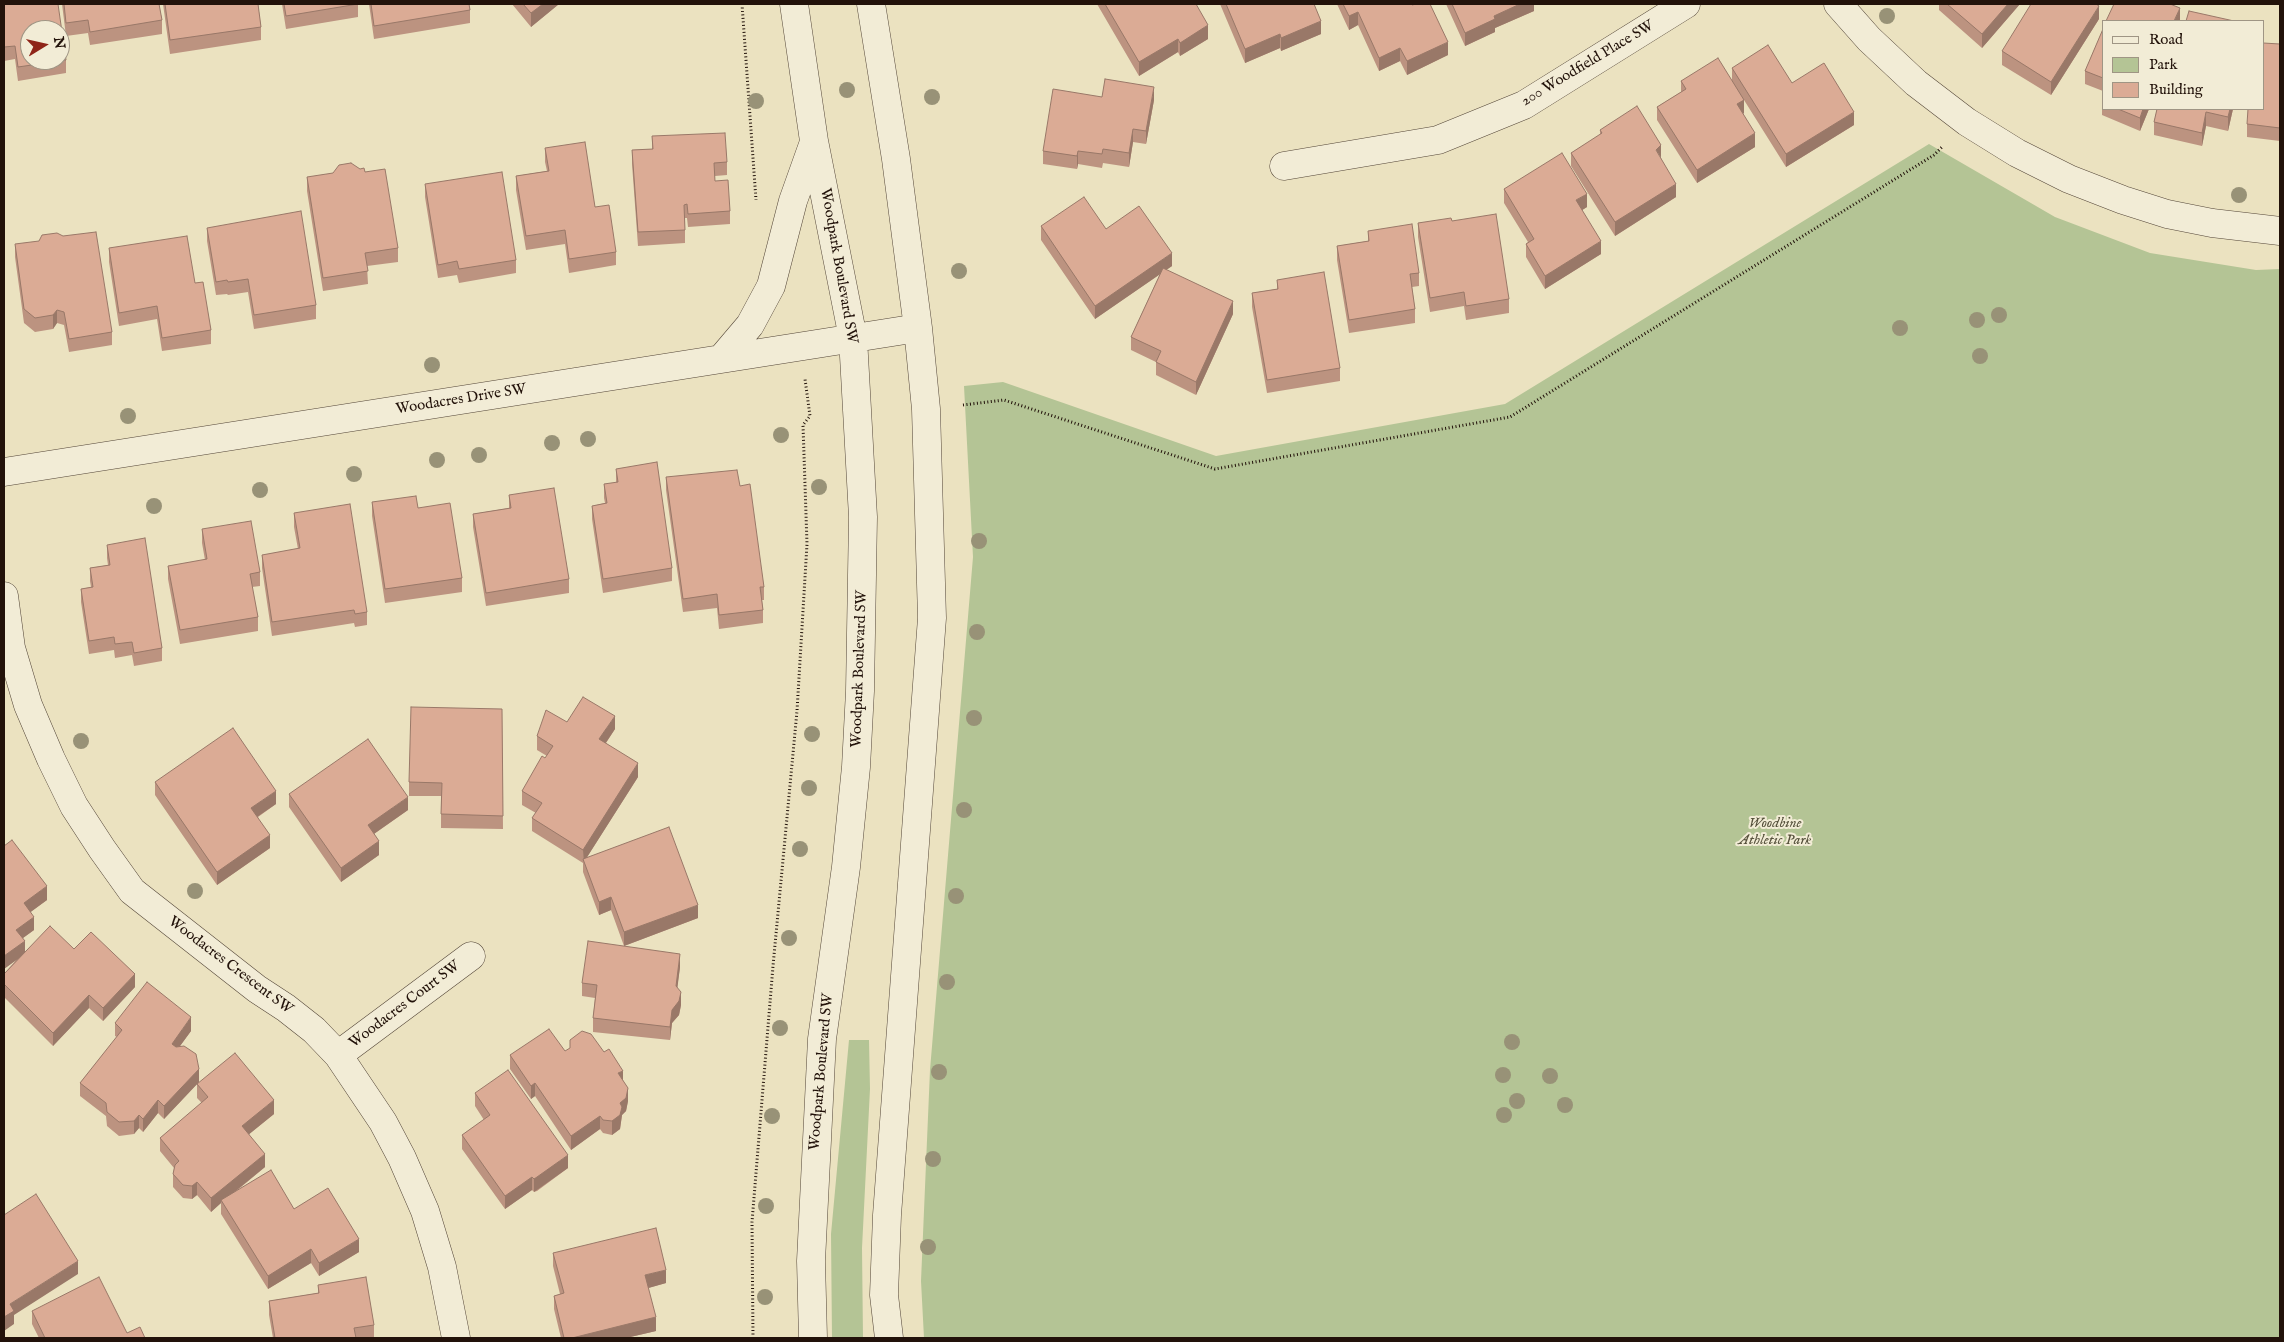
<!DOCTYPE html>
<html>
<head>
<meta charset="utf-8">
<style>
	body { margin:0 }
	#map { position:relative; width:2284px; height:1342px; overflow:hidden; background:#ebe2c0; font-family:"IM FELL English",serif }
	canvas { display:block }
	.frame { position:absolute; inset:0; border:5px solid #22120a; pointer-events:none }
	.legend { position:absolute; left:2102px; top:20px; width:162px; height:90px; box-sizing:border-box; background:#f2ecd6; border:1px solid #9f9584; margin:0; padding:6px 9px; list-style:none; font-size:15px; color:#22120a }
	.legend li { display:flex; align-items:center; gap:10px; height:25px }
	.legend b { width:25px; border:1px solid #9f9584 }
	.north { position:absolute; left:20px; top:20px; width:50px; height:50px; box-sizing:border-box; background:#f2ecd6; border:1px solid #9f9584; border-radius:50%; rotate:81deg; font-size:14px; font-weight:700; line-height:20px; text-align:center; color:#22120a }
	.north::after { content:''; display:block; margin:auto; width:18px; height:22px; background:#8f2418; clip-path:polygon(50% 0,100% 100%,50% 72%,0 100%) }
</style>
</head>
<body>
<div id="map">
<canvas width="2284" height="1342"></canvas>
<div class="frame"></div>
<ul class="legend">
<li><b style="height:6px;background:#f2ecd6"></b>Road</li>
<li><b style="height:14px;background:#b4c495"></b>Park</li>
<li><b style="height:14px;background:#dbab95"></b>Building</li>
</ul>
<div class="north">N</div>
</div>
<script>
const g = document.querySelector('canvas').getContext('2d');
g.lineJoin = 'round';
function fill(path, color) {
  g.fillStyle = color;
  g.fill(path, 'evenodd');
}
function toPath(rows) {
  const path = new Path2D();
  for (const r of rows) {
    path.moveTo(r[0], r[1]);
    for (let i = 2; i < r.length; i += 2) path.lineTo(r[i], r[i + 1]);
  }
  return path;
}
function strokePath(path, color, width, dash) {
  g.strokeStyle = color;
  g.lineWidth = width;
  g.lineCap = dash ? 'butt' : 'round';
  g.setLineDash(dash || []);
  g.stroke(path);
}
function write(font, color, halo, rows, align = 'center') {
  g.font = font + ' "IM FELL English",serif';
  g.lineWidth = 4;
  g.setLineDash([]);
  g.textBaseline = 'middle';
  g.strokeStyle = halo;
  g.fillStyle = color;
  for (const [text, x, y, turn = 0] of rows) {
    g.save();
    g.translate(x, y);
    g.rotate((+turn || 0) * Math.PI / 180);
    g.textAlign = isNaN(turn) ? turn : align;
    if (halo) g.strokeText(text, 0, 0);
    g.fillText(text, 0, 0);
    g.restore();
  }
}
const green = toPath([
	[1929,144,2055,217,2150,253,2256,270,2280,269,2280,1338,924,1338,921,1281,930,1070,973,557,964,386,1003,382,1216,456,1505,404],
	[849,1040,869,1040,870,1089,862,1248,863,1338,832,1338,831,1234]
]);
const path = toPath([
	[742,4,756,200],
	[963,405,1004,400,1215,469,1510,417,1934,155,1942,147],
	[753,1338,752,1222,773,966,797,711,807,544,803,425,810,416,805,379]
]);
const minor = toPath([
	[794,4,814,141,853,338,863,517,860,691,856,767,846,867,822,1039,811,1261,813,1338],
	[871,4,896,159,918,328,926,409,932,618,887,1215,884,1295,889,1338],
	[1838,4,1869,39,1916,83,1967,122,2017,153,2069,179,2123,200,2167,214,2212,223,2280,231],
	[1284,166,1438,140,1524,105,1686,4],
	[722,358,750,325,771,286,793,201,814,142],
	[4,472,918,328],
	[4,596,11,648,28,705,51,759,74,806,102,849,132,891,257,989,286,1008,314,1030,338,1055,383,1122,402,1158,425,1211,442,1267,456,1338],
	[338,1055,471,956]
]);
const trees = [
	[1887,16],
	[847,90],
	[932,97],
	[756,101],
	[2239,195],
	[959,271],
	[1999,315],
	[1977,320],
	[1900,328],
	[1980,356],
	[432,365],
	[128,416],
	[781,435],
	[588,439],
	[552,443],
	[479,455],
	[437,460],
	[354,474],
	[819,487],
	[260,490],
	[154,506],
	[979,541],
	[977,632],
	[974,718],
	[812,734],
	[81,741],
	[809,788],
	[964,810],
	[800,849],
	[195,891],
	[956,896],
	[789,938],
	[947,982],
	[780,1028],
	[1512,1042],
	[939,1072],
	[1503,1075],
	[1550,1076],
	[1517,1101],
	[1565,1105],
	[1504,1115],
	[772,1116],
	[933,1159],
	[766,1206],
	[928,1247],
	[765,1297]
];
const wall = toPath([
	[4,4,66,60,66,73,18,81,15,59,4,61],
	[62,4,159,4,162,20,162,34,90,45,88,33,66,36],
	[163,4,258,4,261,27,261,40,170,54],
	[282,4,358,4,358,17,286,29],
	[369,4,469,4,470,10,470,23,374,39],
	[512,4,559,4,531,27],
	[1097,4,1196,4,1208,39,1180,56,1178,52,1139,76],
	[1220,4,1314,4,1321,34,1281,51,1280,48,1245,63],
	[1337,4,1411,4,1448,55,1407,75,1400,61,1379,71,1358,25,1349,30],
	[1446,4,1534,4,1534,11,1495,28,1495,32,1465,46],
	[1939,4,2020,4,1982,48,1939,10],
	[2099,19,2051,95,2002,65,2002,51],
	[2103,29,2103,91,2085,84,2085,71],
	[2280,44,2280,141,2247,137,2247,124],
	[1732,68,1792,83,1854,125,1786,167,1744,100,1744,113,1743,114,1755,147,1697,183,1657,120,1657,107,1681,92,1681,81,1732,81],
	[1102,97,1154,100,1146,144,1133,142,1129,167,1103,163,1102,168,1078,164,1077,169,1043,164,1043,151],
	[2103,100,2103,109,2149,109,2140,131,2102,115,2102,102],
	[2157,109,2233,109,2228,131,2206,126,2202,146,2154,135,2154,122],
	[1600,130,1661,158,1676,197,1615,236,1571,166,1571,153,1600,135],
	[652,136,727,162,727,175,715,176,715,181,730,211,730,224,688,227,687,218,685,218,685,243,638,246,632,164,632,150,652,149],
	[545,148,595,207,616,252,616,265,569,273,565,244,526,250,516,190,516,176,547,171,545,162],
	[365,172,398,248,398,262,367,266,368,284,323,291,307,191,307,177],
	[425,184,516,260,516,273,459,283,457,275,438,278,425,197],
	[1504,189,1587,207,1582,210,1601,254,1545,289,1526,257,1526,244,1528,242,1504,203],
	[1452,221,1509,299,1509,313,1466,320,1464,306,1430,312,1418,237,1418,223],
	[1041,226,1106,229,1172,266,1166,270,1233,314,1196,395,1156,375,1156,362,1131,350,1131,337,1160,274,1095,319,1041,240],
	[207,228,316,305,316,319,254,329,248,292,228,295,227,294,216,295,207,241],
	[1368,231,1419,273,1419,286,1412,287,1415,309,1415,323,1349,333,1337,260,1337,246,1368,241],
	[15,244,112,332,112,345,69,352,64,325,57,323,53,329,35,332,24,323,15,257],
	[109,248,195,283,211,330,211,344,162,351,157,319,119,326,109,262],
	[1277,280,1340,368,1340,381,1267,393,1252,307,1252,293,1277,289],
	[616,469,672,568,672,581,603,593,592,519,592,506,605,503,604,498,604,484,616,483],
	[666,477,740,486,764,587,764,600,762,600,763,610,763,623,719,629,717,608,683,612,666,490],
	[509,495,569,579,569,593,486,606,473,527,473,514,509,508],
	[372,502,418,508,462,578,462,592,385,603,372,516],
	[294,513,367,612,367,625,355,627,354,623,272,636,262,568,262,555,298,549,294,527],
	[202,529,260,572,260,586,252,587,258,617,258,631,180,644,168,579,168,566,205,560,202,543],
	[107,545,162,648,162,661,134,666,132,655,115,658,114,650,89,654,81,602,81,589,91,587,90,581,90,568,108,565,107,558],
	[502,709,503,829,441,828,441,796,409,796,409,782],
	[567,722,615,729,606,743,638,777,587,857,698,918,624,946,611,910,599,915,583,872,583,863,532,831,532,818,536,813,522,805,522,791,547,756,537,750,537,736],
	[155,782,276,804,258,817,270,848,217,885,155,795],
	[289,794,408,810,374,834,379,855,341,882,289,807],
	[4,846,47,900,30,912,34,930,23,938,25,952,74,949,135,987,103,1021,89,1008,53,1046,4,997,4,974,18,958,4,969],
	[680,967,677,988,681,1005,679,1015,672,1023,670,1040,593,1032,593,1018,595,998,582,996,582,983],
	[115,1023,191,1031,180,1046,199,1082,164,1119,158,1113,143,1132,139,1128,134,1134,119,1136,107,1126,106,1116,80,1096,80,1083,117,1037,115,1036],
	[565,1051,623,1080,628,1101,626,1111,622,1115,620,1129,612,1135,603,1133,600,1129,571,1150,535,1096,531,1099,510,1069,510,1055],
	[197,1084,274,1114,249,1134,265,1167,234,1193,294,1209,359,1252,319,1276,311,1263,268,1289,221,1214,221,1203,211,1212,197,1195,192,1199,183,1198,173,1187,173,1174,174,1168,160,1151,160,1138,202,1103,197,1098],
	[475,1093,568,1168,537,1191,534,1192,532,1190,505,1209,462,1149,462,1135,484,1120,475,1106],
	[553,1253,666,1283,648,1288,656,1331,626,1338,561,1338,554,1309,554,1296,560,1294,553,1266],
	[318,1285,374,1325,374,1338,273,1338,269,1315,269,1301,318,1293],
	[32,1311,127,1333,145,1338,39,1338,32,1324]
]);
const shadedWall = toPath([
	[543,4,559,4,531,27,531,13],
	[1520,4,1534,4,1534,11,1495,28,1495,32,1465,46,1465,33,1494,16],
	[2008,4,2020,4,1982,48,1982,34],
	[2099,6,2099,19,2051,95,2051,82],
	[2180,8,2180,21,2174,21],
	[1358,12,1358,25,1349,30,1349,16],
	[1321,21,1321,34,1281,51,1281,38],
	[1208,25,1208,39,1180,56,1180,43],
	[1280,34,1280,48,1245,63,1245,49],
	[1178,39,1178,52,1139,76,1139,62],
	[1448,42,1448,55,1407,75,1407,61],
	[1400,48,1400,61,1379,71,1379,58],
	[1154,87,1154,100,1146,144,1146,131],
	[1744,100,1744,113,1737,117,1737,104],
	[2143,109,2149,109,2140,131,2140,118],
	[2230,109,2233,109,2228,131,2228,117],
	[1854,112,1854,125,1786,167,1786,154],
	[2206,112,2206,126,2202,146,2202,133],
	[1133,129,1133,142,1129,167,1129,153],
	[1755,133,1755,147,1697,183,1697,170],
	[1661,145,1661,158,1656,150],
	[1078,151,1078,164,1077,169,1077,156],
	[1676,184,1676,197,1615,236,1615,222],
	[1587,194,1587,207,1576,214,1576,200],
	[1601,241,1601,254,1545,289,1545,276],
	[1172,253,1172,266,1095,319,1095,306],
	[1233,301,1233,314,1196,395,1196,382],
	[57,310,57,323,53,329,53,315],
	[615,716,615,729,599,753,599,739],
	[638,763,638,777,584,862,583,850],
	[276,791,276,804,251,821,251,808],
	[408,797,408,810,368,838,368,825],
	[270,835,270,848,217,885,217,872],
	[379,841,379,855,341,882,341,868],
	[47,886,47,900,24,917,24,903],
	[611,897,611,910,599,915,599,902],
	[698,905,698,918,624,946,624,932],
	[34,917,34,930,16,943,16,930],
	[25,941,25,954,4,969,4,956],
	[680,954,680,967,676,999,676,986],
	[135,974,135,987,103,1021,103,1008],
	[681,992,681,1005,679,1015,672,1023,670,1040,670,1027,672,1010],
	[89,995,89,1008,53,1046,53,1033],
	[191,1017,191,1031,172,1057,172,1044],
	[199,1069,199,1082,164,1119,164,1106],
	[623,1071,623,1084,618,1073],
	[535,1083,535,1096,531,1099,531,1086],
	[628,1088,628,1101,626,1111,622,1115,620,1129,612,1135,612,1121,620,1103],
	[158,1100,158,1113,143,1132,143,1119],
	[274,1100,274,1114,242,1140,242,1126],
	[139,1115,139,1128,134,1134,134,1121],
	[600,1116,600,1129,571,1150,571,1136],
	[265,1154,265,1167,222,1202,221,1200,221,1203,211,1212,211,1198],
	[568,1155,568,1168,534,1192,534,1179],
	[532,1177,532,1190,505,1209,505,1196],
	[197,1182,197,1195,192,1199,192,1186],
	[359,1239,359,1252,319,1276,319,1263],
	[311,1249,311,1263,268,1289,268,1276],
	[78,1261,78,1274,14,1315,14,1324,4,1331,4,1317,10,1304],
	[666,1270,666,1283,645,1289,645,1275],
	[656,1317,656,1331,626,1338,572,1338]
]);
const building = toPath([
	[4,4,58,4,66,60,18,67,15,46,4,47,4,4],
	[30,30,60,30,60,60,30,60,30,30],
	[64,4,159,4,162,20,90,32,88,20,66,23,64,4],
	[165,4,258,4,261,27,170,40,165,4],
	[284,4,358,4,286,16,284,4],
	[371,4,469,4,470,10,374,26,371,4],
	[523,4,543,4,531,13,523,4],
	[1105,4,1196,4,1208,25,1180,43,1178,39,1139,62,1105,4],
	[1226,4,1314,4,1321,21,1281,38,1280,34,1245,49,1226,4],
	[1343,4,1411,4,1412,5,1416,4,1430,4,1448,42,1407,61,1400,48,1379,58,1358,12,1349,16,1343,4],
	[1452,4,1520,4,1494,16,1495,19,1465,33,1452,4],
	[1947,4,2008,4,1982,34,1947,4],
	[2031,4,2096,4,2099,6,2051,82,2002,51,2031,4],
	[2114,4,2170,4,2180,8,2174,21,2106,21,2114,4],
	[2189,11,2234,21,2186,21,2189,11],
	[2103,29,2103,78,2085,71,2103,29],
	[2263,43,2280,44,2280,128,2247,124,2248,109,2263,109,2263,43],
	[1768,45,1792,83,1824,63,1854,112,1786,154,1732,68,1768,45],
	[1718,58,1744,100,1737,104,1755,133,1697,170,1657,107,1686,89,1681,81,1718,58],
	[1105,79,1154,87,1146,131,1133,129,1129,153,1103,149,1102,154,1078,151,1077,156,1043,151,1053,89,1102,97,1105,79],
	[1637,106,1661,145,1656,150,1676,184,1615,222,1571,153,1602,133,1600,130,1637,106],
	[2118,109,2143,109,2140,118,2118,109],
	[2157,109,2230,109,2228,117,2206,112,2202,133,2154,122,2157,109],
	[725,133,727,162,714,163,715,181,728,180,730,211,688,214,687,204,684,205,685,230,638,232,632,150,653,149,652,136,725,133],
	[585,142,595,207,609,205,616,252,569,259,565,230,526,236,516,176,549,171,545,148,585,142],
	[1562,153,1587,194,1576,200,1601,241,1545,276,1526,244,1534,239,1504,189,1562,153],
	[351,163,360,169,364,168,365,172,385,169,398,248,365,253,368,271,323,278,307,177,333,173,339,165,351,163],
	[502,172,516,260,459,269,457,261,438,265,425,184,502,172],
	[1084,197,1106,229,1139,206,1172,253,1095,306,1041,226,1084,197],
	[301,211,316,305,254,315,248,279,228,282,227,280,216,282,207,228,301,211],
	[1496,214,1509,299,1466,306,1464,292,1430,298,1418,223,1451,218,1452,221,1496,214],
	[1412,224,1419,273,1410,274,1415,309,1349,320,1337,246,1369,241,1368,231,1412,224],
	[96,232,112,332,69,339,64,312,57,310,53,315,35,318,24,309,15,244,39,241,42,235,57,233,63,236,96,232],
	[187,236,195,283,203,282,211,330,162,338,157,306,119,313,109,248,187,236],
	[1163,268,1233,301,1196,382,1156,362,1161,351,1131,337,1163,268],
	[1324,272,1340,368,1267,380,1252,293,1278,289,1277,280,1324,272],
	[657,462,672,568,603,579,592,506,607,503,604,484,618,482,616,469,657,462],
	[737,470,740,486,750,484,764,587,760,587,763,610,719,615,717,594,683,599,666,477,737,470],
	[554,488,569,579,486,593,473,514,511,508,509,495,554,488],
	[416,496,418,508,450,503,462,578,385,589,372,502,416,496],
	[350,504,367,612,355,614,354,610,272,622,262,555,300,548,294,513,350,504],
	[251,521,260,572,250,574,258,617,180,630,168,566,207,559,202,529,251,521],
	[145,538,162,648,134,653,132,642,115,644,114,637,89,641,81,589,93,587,90,568,110,565,107,545,145,538],
	[583,697,615,716,599,739,638,763,583,850,532,818,542,803,522,791,542,756,545,758,553,746,537,736,546,710,567,722,583,697],
	[411,707,502,709,503,816,441,814,442,783,409,782,411,707],
	[233,728,276,791,251,808,270,835,217,872,155,782,233,728],
	[368,739,408,797,368,825,379,841,341,868,289,794,368,739],
	[669,827,698,905,624,932,611,897,599,902,583,859,669,827],
	[12,840,47,886,24,903,34,917,16,930,25,941,4,956,4,846,12,840],
	[50,926,74,949,91,932,135,974,103,1008,89,995,53,1033,4,984,4,974,50,926],
	[588,941,680,954,676,986,681,992,679,1001,672,1010,670,1027,593,1018,597,985,582,983,588,941],
	[147,982,191,1017,172,1044,176,1047,184,1046,196,1054,199,1069,164,1106,158,1100,143,1119,139,1115,134,1121,119,1122,107,1112,106,1103,80,1083,122,1030,115,1023,147,982],
	[549,1029,565,1051,570,1048,570,1040,582,1031,591,1034,604,1052,609,1049,623,1071,618,1073,628,1088,626,1098,620,1103,622,1107,620,1115,612,1121,603,1120,600,1116,571,1136,535,1083,531,1086,510,1055,549,1029],
	[235,1053,274,1100,242,1126,265,1154,211,1198,197,1182,192,1186,183,1185,173,1174,175,1165,179,1161,160,1138,208,1097,197,1084,235,1053],
	[508,1070,568,1155,537,1177,534,1179,532,1177,505,1196,462,1135,490,1115,475,1093,508,1070],
	[271,1170,294,1209,328,1188,359,1239,319,1263,311,1249,268,1276,221,1200,271,1170],
	[36,1194,78,1261,10,1304,14,1311,4,1317,4,1215,36,1194],
	[656,1228,666,1270,645,1275,656,1317,572,1338,564,1338,554,1296,564,1293,553,1253,656,1228],
	[99,1277,127,1333,140,1327,145,1338,45,1338,32,1311,99,1277],
	[366,1277,374,1325,354,1328,356,1338,275,1338,269,1301,319,1293,318,1285,366,1277]
]);
const streetNames = [
	["200 Woodfield Place SW",1588,64,-31],
	["Woodpark Boulevard SW",838,266,80],
	["Woodacres Drive SW",461,400,-9],
	["Woodpark Boulevard SW",860,669,-88],
	["Woodacres Crescent SW",230,966,37],
	["Woodacres Court SW",405,1005,-37],
	["Woodpark Boulevard SW",822,1072,-85]
];
const parkNames = [
	["Woodbine",1775,824],
	["Athletic Park",1775,841]
];
fill(green, '#b4c495');
strokePath(minor, '#544638', 29);
strokePath(path, '#22120a', 3, [1, 2.5]);
strokePath(minor, '#f2ecd6', 28);
g.fillStyle = '#989277';
for (const [x, y] of trees) {
  g.beginPath();
  g.arc(x, y, 8, 0, 2 * Math.PI);
  g.fill();
}
fill(wall, '#bc9380');
fill(shadedWall, '#997868');
fill(building, '#dbab95');
strokePath(building, '#997868', 1);
write('15px', '#22120a', '#f2ecd6', streetNames);
write('italic 15px', '#55503b', '#f2ecd6', parkNames);
</script>
</body>
</html>
